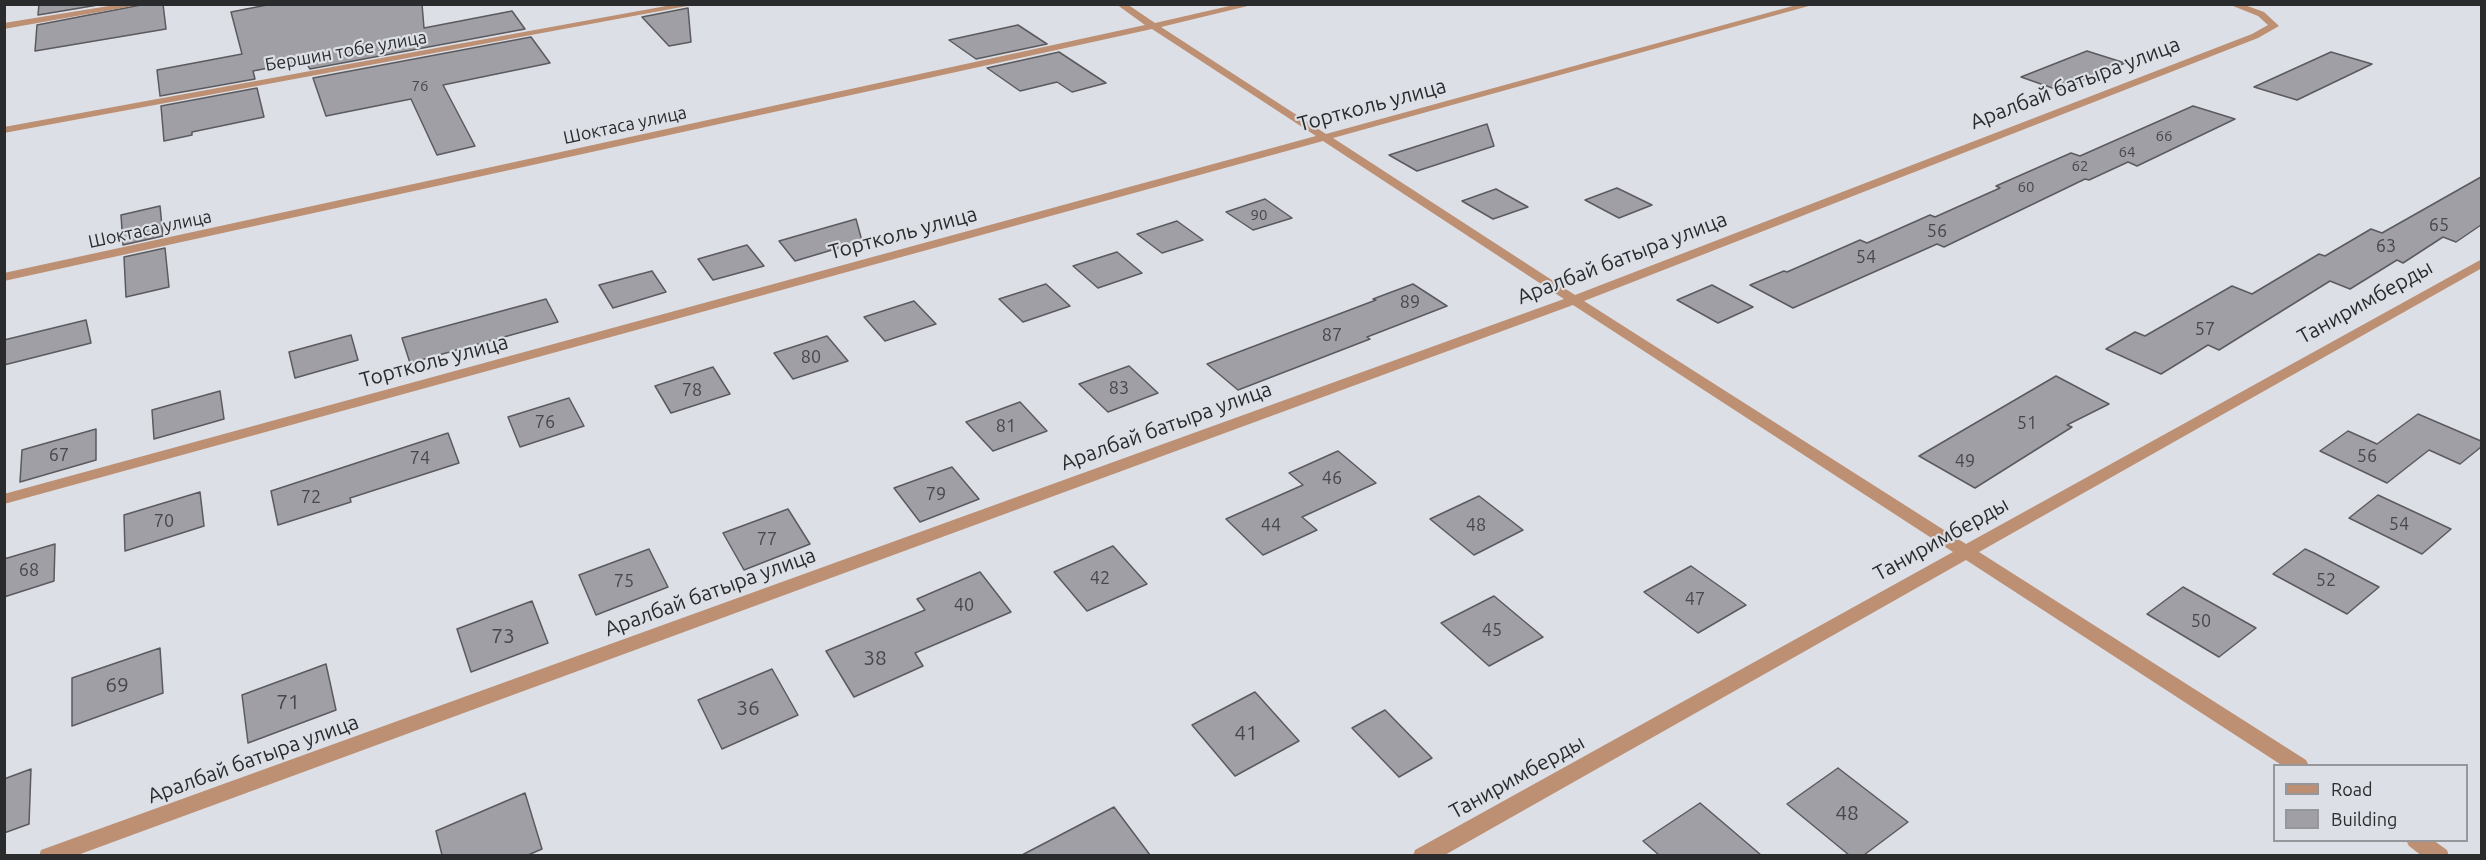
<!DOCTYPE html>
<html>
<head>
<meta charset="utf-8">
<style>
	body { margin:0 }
	#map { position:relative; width:2486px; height:860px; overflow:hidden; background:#dcdfe5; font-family:Ubuntu,sans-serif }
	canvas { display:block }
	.frame { position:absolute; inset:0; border:6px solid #2a2b2d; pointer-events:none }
	.legend { position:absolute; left:2273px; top:764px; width:195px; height:78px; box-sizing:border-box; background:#dcdfe5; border:2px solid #95979b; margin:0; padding:8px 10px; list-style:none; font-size:18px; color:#2a2b2d }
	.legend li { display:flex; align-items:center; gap:12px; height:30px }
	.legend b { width:30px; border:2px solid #95979b }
</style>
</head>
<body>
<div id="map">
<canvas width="2486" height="860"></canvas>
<div class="frame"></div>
<ul class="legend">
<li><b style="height:8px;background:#bd8f73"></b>Road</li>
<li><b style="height:16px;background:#9f9fa5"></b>Building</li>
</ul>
</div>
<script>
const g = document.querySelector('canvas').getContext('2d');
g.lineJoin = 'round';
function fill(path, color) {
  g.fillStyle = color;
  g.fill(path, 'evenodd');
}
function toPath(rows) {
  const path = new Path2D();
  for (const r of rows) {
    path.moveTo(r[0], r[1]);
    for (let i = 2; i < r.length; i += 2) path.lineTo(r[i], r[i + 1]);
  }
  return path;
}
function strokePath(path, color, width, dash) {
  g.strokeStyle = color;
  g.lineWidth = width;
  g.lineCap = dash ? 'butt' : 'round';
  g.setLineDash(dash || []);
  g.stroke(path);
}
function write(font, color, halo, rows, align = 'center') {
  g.font = font + ' Ubuntu,sans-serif';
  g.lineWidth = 4.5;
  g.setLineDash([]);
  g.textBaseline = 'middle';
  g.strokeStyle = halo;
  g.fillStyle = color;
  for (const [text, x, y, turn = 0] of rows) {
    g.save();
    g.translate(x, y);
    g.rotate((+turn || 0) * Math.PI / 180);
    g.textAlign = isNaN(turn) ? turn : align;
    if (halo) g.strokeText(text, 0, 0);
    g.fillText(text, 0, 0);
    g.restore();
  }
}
const building = toPath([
	[39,4,104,4,38,15,39,4],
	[146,4,163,4,166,29,35,51,37,25,146,4],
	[272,4,422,4,424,28,512,11,525,29,310,69,305,61,253,71,255,79,160,96,157,70,242,54,231,12,272,4],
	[688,8,691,42,669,46,642,17,688,8],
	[1018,25,1047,44,976,59,949,40,1018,25],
	[531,37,550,63,443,85,475,146,437,155,411,99,326,116,313,78,531,37],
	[2087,51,2125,63,2058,90,2021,77,2087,51],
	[1059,52,1106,83,1072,92,1057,82,1020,91,987,68,1059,52],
	[2331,52,2372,64,2297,100,2254,87,2331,52],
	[257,88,264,117,192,132,192,135,164,141,161,106,257,88],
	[2193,106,2235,119,2137,166,2128,162,2089,180,2085,179,1944,247,1937,244,1793,308,1750,285,1784,271,1787,272,1860,240,1867,243,1930,215,1935,217,2000,188,1996,186,2071,153,2080,156,2193,106],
	[1487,124,1494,146,1417,171,1389,155,1487,124],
	[2481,177,2481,225,2456,242,2443,237,2403,263,2397,260,2350,289,2330,281,2219,350,2208,345,2161,374,2106,349,2135,332,2145,336,2232,286,2252,294,2319,254,2325,256,2371,229,2382,233,2481,177],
	[1617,188,1652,205,1619,218,1585,200,1617,188],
	[1496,189,1528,207,1493,219,1462,201,1496,189],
	[1265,199,1292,218,1253,230,1226,212,1265,199],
	[160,206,163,236,123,245,121,215,160,206],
	[856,219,862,241,795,261,779,241,856,219],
	[1177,221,1203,240,1162,253,1137,234,1177,221],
	[747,245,764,266,713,280,698,259,747,245],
	[165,248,169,287,126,297,124,257,165,248],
	[1117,252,1142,273,1098,288,1073,266,1117,252],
	[652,271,666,292,613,308,599,285,652,271],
	[1046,284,1070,306,1023,322,999,299,1046,284],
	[1413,284,1447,306,1367,337,1370,339,1238,390,1207,364,1376,300,1373,299,1413,284],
	[1712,285,1753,307,1718,323,1677,300,1712,285],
	[546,299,558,322,410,363,402,338,546,299],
	[914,301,936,324,885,341,864,317,914,301],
	[86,320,91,343,4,365,4,340,86,320],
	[351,335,358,360,295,378,289,352,351,335],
	[827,336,848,361,793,379,774,353,827,336],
	[1129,366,1158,393,1108,412,1079,384,1129,366],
	[713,367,730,394,671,413,655,386,713,367],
	[2056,376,2109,404,2067,425,2072,427,1975,488,1919,456,2056,376],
	[220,391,224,419,154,439,152,410,220,391],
	[569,398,584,426,520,447,508,417,569,398],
	[1020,402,1047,431,993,451,966,422,1020,402],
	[2418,414,2481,441,2481,447,2460,464,2429,450,2387,483,2320,451,2348,431,2377,444,2418,414],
	[96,429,96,460,20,482,22,450,96,429],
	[448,433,459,463,350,498,351,502,278,525,271,491,448,433],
	[1338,451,1376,483,1302,517,1317,530,1263,555,1226,519,1303,485,1289,473,1338,451],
	[952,467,979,499,920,522,894,488,952,467],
	[200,492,204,526,125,551,124,515,200,492],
	[2378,495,2451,529,2422,554,2349,518,2378,495],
	[1479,496,1523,530,1474,555,1430,519,1479,496],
	[788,509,810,544,744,570,723,533,788,509],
	[55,544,54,581,4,597,4,559,55,544],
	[1113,546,1147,584,1087,611,1054,572,1113,546],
	[649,549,668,587,596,615,579,575,649,549],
	[2305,549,2314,553,2379,587,2347,614,2273,574,2305,549],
	[1691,566,1746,605,1698,633,1644,592,1691,566],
	[980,572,1011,612,915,653,923,666,854,697,826,651,925,610,917,599,980,572],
	[2183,587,2256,628,2219,657,2147,614,2183,587],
	[1494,596,1543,637,1489,666,1441,623,1494,596],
	[532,601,548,643,471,672,457,629,532,601],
	[160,648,163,693,72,726,72,678,160,648],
	[326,664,336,710,248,743,242,695,326,664],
	[772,669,798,715,722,749,698,700,772,669],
	[1255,692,1299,741,1235,776,1192,725,1255,692],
	[1385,710,1432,758,1399,777,1352,728,1385,710],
	[1838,768,1908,822,1864,855,1849,855,1787,804,1838,768],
	[31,769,29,824,4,833,4,779,31,769],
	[525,793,542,849,528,855,442,855,436,831,525,793],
	[1700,803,1761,855,1659,855,1643,841,1700,803],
	[1114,807,1150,855,1022,855,1114,807]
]);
const minor = toPath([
	[121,4,144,4,4,29,4,23,121,4],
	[677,4,698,4,4,133,4,127,677,4],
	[1116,4,1127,4,1155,23,1238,4,1256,4,1161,27,1326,134,1800,4,1816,4,1333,138,1575,295,2252,34,2268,25,2258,16,2228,4,2242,4,2264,12,2279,26,2258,38,1584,301,1966,544,2482,259,2482,268,1979,552,2306,760,2309,766,2283,766,1966,560,1443,856,1413,856,1415,850,1953,552,1573,305,75,856,39,856,41,850,1564,299,1323,141,4,504,4,494,1316,136,1152,29,4,281,4,273,1145,25,1116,4],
	[2406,840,2433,840,2447,850,2449,856,2422,856,2409,846,2406,840]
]);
const farNumbernames = [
	["76",420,86],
	["66",2164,136],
	["64",2127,152],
	["62",2080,166],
	["60",2026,187],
	["90",1259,215]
];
const farStreetnames = [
	["Бершин тобе улица",346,51,-10],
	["Шоктаса улица",625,125,-12],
	["Шоктаса улица",150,229,-12]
];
const numberNames = [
	["65",2439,225],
	["56",1937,231],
	["63",2386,246],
	["54",1866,257],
	["89",1410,302],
	["57",2205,329],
	["87",1332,335],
	["80",811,357],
	["83",1119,388],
	["78",692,390],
	["76",545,422],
	["51",2027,423],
	["81",1006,426],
	["67",59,455],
	["56",2367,456],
	["74",420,458],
	["49",1965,461],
	["46",1332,478],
	["79",936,494],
	["72",311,497],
	["70",164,521],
	["54",2399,524],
	["44",1271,525],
	["48",1476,525],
	["77",767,539],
	["68",29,570],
	["42",1100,578],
	["52",2326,580],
	["75",624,581],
	["47",1695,599],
	["40",964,605],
	["50",2201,621],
	["45",1492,630]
];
const streetNames = [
	["Аралбай батыра улица",2075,83,-21],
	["Тортколь улица",1372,105,-15],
	["Тортколь улица",903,233,-15],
	["Аралбай батыра улица",1622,258,-21],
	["Таниримберды",2365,302,-29],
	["Тортколь улица",434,361,-15],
	["Аралбай батыра улица",1166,426,-20],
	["Таниримберды",1941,539,-29],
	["Аралбай батыра улица",710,592,-20],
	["Аралбай батыра улица",253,759,-20],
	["Таниримберды",1517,777,-29]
];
const nearNumbernames = [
	["73",503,636],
	["38",875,658],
	["69",117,685],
	["71",288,702],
	["36",748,708],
	["41",1246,733],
	["48",1847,813]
];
fill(building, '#9f9fa5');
strokePath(building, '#5a5a5f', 1.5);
fill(minor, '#bd8f73');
write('15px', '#47484b', null, farNumbernames);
write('18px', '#2a2b2d', '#dcdfe5', farStreetnames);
write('18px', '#47484b', null, numberNames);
write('21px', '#2a2b2d', '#dcdfe5', streetNames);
write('21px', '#47484b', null, nearNumbernames);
</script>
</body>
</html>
